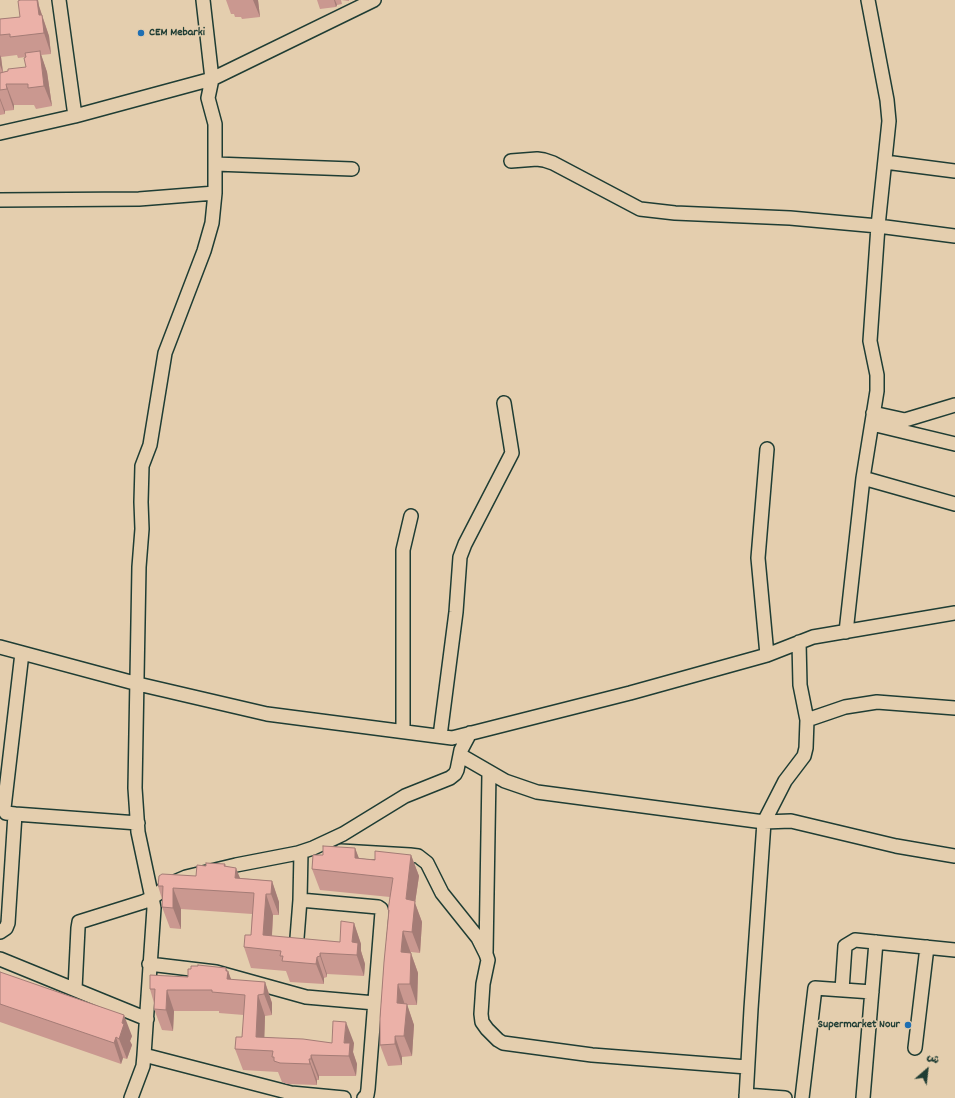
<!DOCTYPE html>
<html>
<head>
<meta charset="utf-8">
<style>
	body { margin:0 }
	#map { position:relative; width:955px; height:1098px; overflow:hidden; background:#e4ceae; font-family:Dekko,"Playpen Sans Arabic",sans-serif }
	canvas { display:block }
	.north { position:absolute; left:907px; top:1050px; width:40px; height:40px; -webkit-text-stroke:3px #e4ceae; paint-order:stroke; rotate:28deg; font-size:11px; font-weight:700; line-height:16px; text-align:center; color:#1f3d34 }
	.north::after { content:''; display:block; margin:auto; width:14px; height:18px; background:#1f3d34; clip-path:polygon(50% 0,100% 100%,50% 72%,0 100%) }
</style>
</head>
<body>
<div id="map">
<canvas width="955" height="1098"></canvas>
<div class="north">ش</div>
</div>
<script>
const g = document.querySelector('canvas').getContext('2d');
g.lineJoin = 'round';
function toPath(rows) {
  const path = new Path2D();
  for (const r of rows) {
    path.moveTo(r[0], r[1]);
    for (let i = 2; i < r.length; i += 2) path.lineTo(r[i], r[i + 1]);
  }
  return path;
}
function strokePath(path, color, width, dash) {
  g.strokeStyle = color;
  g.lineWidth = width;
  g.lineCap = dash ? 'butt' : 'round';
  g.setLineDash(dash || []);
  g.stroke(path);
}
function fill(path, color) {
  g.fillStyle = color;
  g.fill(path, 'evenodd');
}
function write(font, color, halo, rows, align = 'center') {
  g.font = font + ' Dekko,sans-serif';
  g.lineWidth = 3;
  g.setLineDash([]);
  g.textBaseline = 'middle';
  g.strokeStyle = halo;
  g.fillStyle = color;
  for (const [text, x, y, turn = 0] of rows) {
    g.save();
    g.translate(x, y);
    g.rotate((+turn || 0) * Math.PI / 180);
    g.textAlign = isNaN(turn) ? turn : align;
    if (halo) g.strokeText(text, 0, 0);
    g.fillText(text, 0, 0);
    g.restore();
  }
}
const street = toPath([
	[59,0,75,116],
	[203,0,212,79,208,98,215,124,215,193,212,223,204,251,165,353,150,445,142,466,141,502,142,529,139,567,135,788,138,832,152,898,172,883,186,877,236,865,298,853,313,848,343,834,405,796,450,778,455,774,457,770,461,750,470,733],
	[0,133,75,116,212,79,374,0],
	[511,161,537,159,544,160,553,163,640,209,675,213,790,218,878,226,955,236],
	[885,162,955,171],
	[215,164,352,169],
	[0,200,139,199,215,193],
	[873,413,905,420,955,405],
	[872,424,955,444],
	[863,478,955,504],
	[846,632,863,478,877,391,877,375,870,341,878,226,889,121,887,100,868,0],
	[0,647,138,684,267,714,452,738,630,693,767,655,813,637,955,613],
	[767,655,758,558,767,449],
	[807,720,845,707,877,702,955,708],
	[403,731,403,550,411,516],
	[440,736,456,612,460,557,465,544,512,453,504,403],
	[460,755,505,781,537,792,764,822,791,821,896,846,955,856],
	[15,814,6,813,4,808,22,653],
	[341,851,410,855,418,856,427,863,442,893,478,938,486,954,488,960,483,984,481,1014,482,1022,487,1029,498,1040,503,1043,592,1055,747,1067],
	[301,852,300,900,378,907,381,909,382,912,368,1089,367,1095,364,1098],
	[0,932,6,928,8,923,15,814,138,823],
	[297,938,300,900],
	[486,953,489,773],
	[0,959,147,1019],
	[149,964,216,972,306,997,375,1003],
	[75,989,78,928,79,922,143,902,152,898,154,908,144,1055,143,1066,131,1098],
	[842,990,845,946,855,940,955,950],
	[915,1048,927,947],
	[144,1055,291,1093,344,1098],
	[746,1095,785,1098],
	[746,1098,751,1009,764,822,785,781,804,756,806,748,807,720,800,685,799,642],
	[802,1098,815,988,872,992],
	[863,1098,876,942]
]);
const wall = toPath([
	[20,0,38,0,39,6,49,36,51,54,41,55,47,72,52,106,36,109,34,105,14,105,14,110,5,111,5,114,0,115,0,19,20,17],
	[17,55,18,58,26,57,26,67,8,71,3,72,1,57],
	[226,0,258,0,260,17,242,19,241,17,235,17,234,14,231,14],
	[317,0,349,0,349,1,341,0,342,4,337,5,336,7,320,9],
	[355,848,359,859,375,860,411,855,419,876,415,903,422,922,420,953,411,952,411,953,418,973,417,1005,407,1005,414,1025,412,1056,402,1057,402,1065,388,1066,380,1045,389,912,388,910,390,897,320,890,312,869,323,855],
	[225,864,226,866,240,878,272,881,279,902,279,915,273,915,272,936,340,942,354,923,361,944,361,951,365,964,364,976,327,974,327,977,324,978,324,984,290,982,286,971,251,968,244,947,251,935,252,914,181,909,181,929,170,928,162,907,162,899,158,886,196,876,206,866],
	[228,971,231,980,265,982,272,1003,272,1015,265,1016,264,1037,332,1043,354,1043,353,1052,357,1064,356,1076,319,1076,319,1080,317,1080,317,1085,287,1084,282,1082,278,1072,243,1070,235,1049,242,1037,244,1015,219,1013,219,1011,174,1011,173,1031,162,1030,154,1009,154,1003,150,989,188,977],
	[0,972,132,1036,130,1041,132,1045,127,1059,123,1058,121,1064,0,1022]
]);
const shadedWall = toPath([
	[34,0,38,0,39,6,49,36,51,54,44,33],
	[253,0,258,0,260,17],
	[334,0,335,0,337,5,336,7],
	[40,51,47,72,52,106,44,86],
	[0,55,1,57,3,73,0,65],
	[6,84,14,105,14,110,7,89],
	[0,98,5,111,5,114,0,100],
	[355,848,363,869,355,858],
	[411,855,419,876,415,903,422,922,420,953,412,932,406,899],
	[236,868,244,888,235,878],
	[272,881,279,902,279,915,271,894],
	[173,888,181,909,181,929,173,908],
	[266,894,273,915,271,950,263,935],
	[354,923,361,944,361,951,365,964,364,976,352,942],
	[403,931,418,973,417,1005,410,984,401,952],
	[320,953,327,974,327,977,320,956],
	[317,957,324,978,324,984,316,964],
	[226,968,228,973,228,971,236,992,227,979,226,971],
	[265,982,272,1003,272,1015,264,994],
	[398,984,405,1005,397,1003],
	[167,990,174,1011,173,1031,166,1010],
	[258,995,265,1016,264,1051,256,1037],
	[407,1004,414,1025,412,1056,404,1036],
	[124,1015,132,1036,130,1041,132,1045,127,1059,119,1039,122,1023],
	[346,1022,354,1043,353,1052,357,1064,356,1076,344,1043],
	[395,1036,402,1057,402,1065,395,1044],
	[116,1037,123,1058,121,1064,114,1043],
	[311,1055,319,1076,319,1080,311,1059],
	[309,1059,317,1080,317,1085,310,1064]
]);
const building = toPath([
	[20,0,37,0,39,15,42,15,44,33,10,37,10,34,0,35,0,19,20,17,18,1,20,0],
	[40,51,44,86,28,88,28,84,6,84,7,89,0,90,0,73,8,71,8,69,26,67,24,58,26,57,25,53,40,51],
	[323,846,355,848,355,858,375,860,375,851,411,855,406,899,415,901,412,932,403,931,401,952,411,953,410,984,398,984,397,1003,407,1004,404,1036,395,1036,395,1044,380,1045,380,1018,384,962,389,910,388,910,393,878,312,869,313,855,323,855,323,846],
	[206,863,225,864,224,866,236,868,235,878,272,881,271,894,266,894,263,935,340,942,341,921,354,923,352,942,358,943,357,955,320,953,320,956,317,957,316,964,282,961,283,956,280,956,281,951,244,947,245,935,251,935,254,893,173,888,173,908,162,907,163,886,158,886,159,876,162,874,196,876,197,865,206,866,206,863],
	[198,965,226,968,226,971,228,971,227,979,265,982,264,994,258,995,256,1037,303,1039,332,1043,333,1021,346,1022,344,1043,350,1043,349,1056,311,1055,311,1059,309,1059,310,1064,280,1063,274,1061,274,1057,272,1057,273,1051,235,1049,236,1037,242,1037,245,995,212,992,212,990,167,990,166,1010,154,1009,155,989,150,989,150,975,188,977,188,969,191,969,191,966,198,966,198,965],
	[0,972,124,1015,122,1023,124,1024,119,1039,116,1037,114,1043,0,1004,0,972]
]);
const markers = [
	[141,33,4,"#1f6fb2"],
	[908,1025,4,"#1f6fb2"]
];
const poiNames = [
	["CEM Mebarki",149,33],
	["Supermarket Nour",900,1025,"right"]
];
strokePath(street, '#1f3d34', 16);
strokePath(street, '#e4ceae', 13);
fill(wall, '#ca9890');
fill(shadedWall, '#a47c76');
fill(building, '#ebb1a8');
strokePath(building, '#a47c76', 1);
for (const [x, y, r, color] of markers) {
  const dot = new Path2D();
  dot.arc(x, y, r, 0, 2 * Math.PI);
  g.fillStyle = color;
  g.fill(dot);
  strokePath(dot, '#e4ceae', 1.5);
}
write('bold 12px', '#1f3d34', '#e4ceae', poiNames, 'left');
</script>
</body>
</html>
